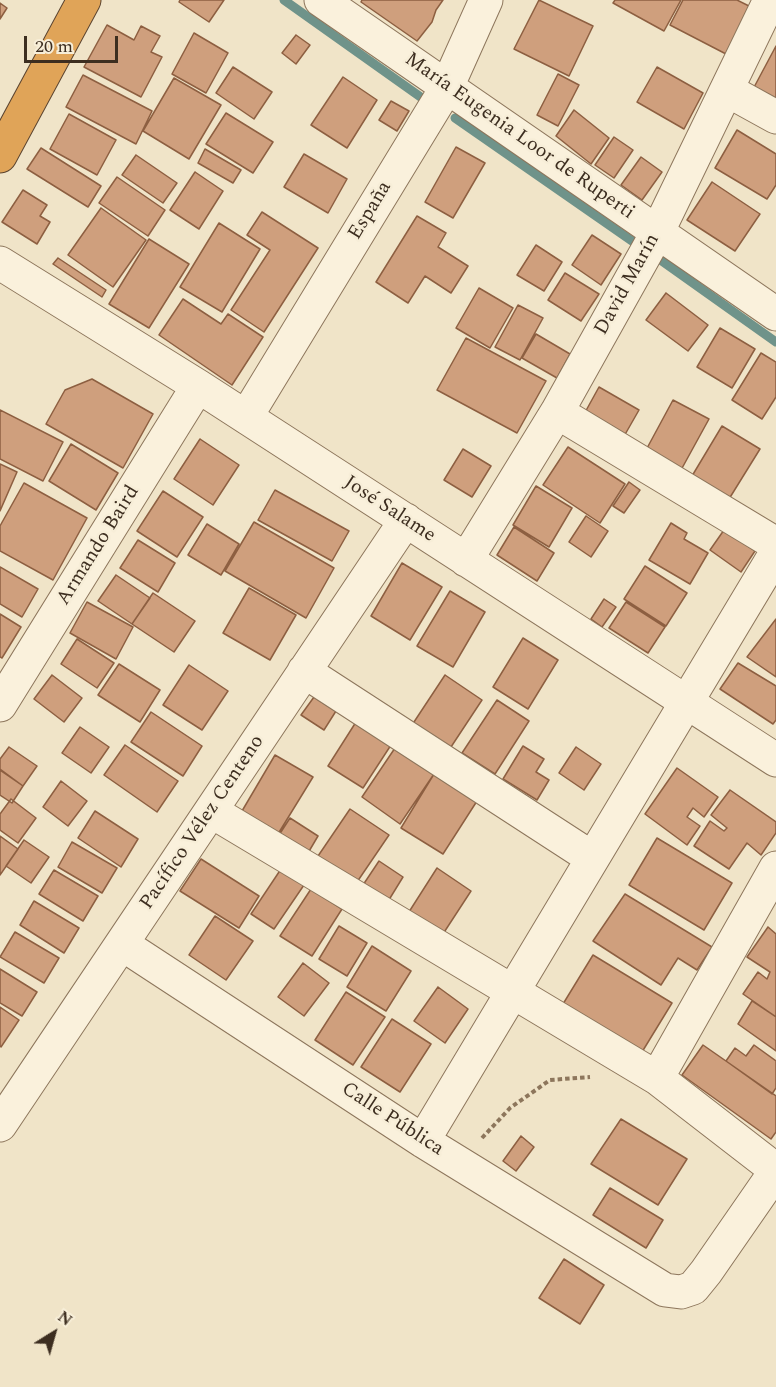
<!DOCTYPE html>
<html>
<head>
<meta charset="utf-8">
<style>
	body { margin:0 }
	#map { position:relative; width:776px; height:1387px; overflow:hidden; background:#f0e4c8; font-family:Spectral,serif }
	canvas { display:block }
	.north { position:absolute; left:24px; top:1303px; width:60px; height:60px; -webkit-text-stroke:4px #f7eed8; paint-order:stroke; rotate:37deg; font-size:16px; font-weight:700; line-height:24px; text-align:center; color:#3d2e20 }
	.north::after { content:''; display:block; margin:auto; width:21px; height:27px; background:#3d2e20; clip-path:polygon(50% 0,100% 100%,50% 72%,0 100%) }
	.scale { position:absolute; left:24px; top:36px; width:94px; height:27px; box-sizing:border-box; border:3px solid #3d2e20; border-top:0; padding-left:8px; font-size:18px; line-height:21px; white-space:nowrap; color:#3d2e20; -webkit-text-stroke:4px #f7eed8; paint-order:stroke }
</style>
</head>
<body>
<div id="map">
<canvas width="776" height="1387"></canvas>
<div class="north">N</div>
<div class="scale">20 m</div>
</div>
<script>
const g = document.querySelector('canvas').getContext('2d');
g.lineJoin = 'round';
function toPath(rows) {
  const path = new Path2D();
  for (const r of rows) {
    path.moveTo(r[0], r[1]);
    for (let i = 2; i < r.length; i += 2) path.lineTo(r[i], r[i + 1]);
  }
  return path;
}
function strokePath(path, color, width, dash) {
  g.strokeStyle = color;
  g.lineWidth = width;
  g.lineCap = dash ? 'butt' : 'round';
  g.setLineDash(dash || []);
  g.stroke(path);
}
function fill(path, color) {
  g.fillStyle = color;
  g.fill(path, 'evenodd');
}
function write(font, color, halo, rows, align = 'center') {
  g.font = font + ' Spectral,serif';
  g.lineWidth = 5;
  g.setLineDash([]);
  g.textBaseline = 'middle';
  g.strokeStyle = halo;
  g.fillStyle = color;
  for (const [text, x, y, turn = 0] of rows) {
    g.save();
    g.translate(x, y);
    g.rotate((+turn || 0) * Math.PI / 180);
    g.textAlign = isNaN(turn) ? turn : align;
    if (halo) g.strokeText(text, 0, 0);
    g.fillText(text, 0, 0);
    g.restore();
  }
}
const stream = toPath([
	[284,0,422,98],
	[455,118,632,241],
	[662,261,776,342]
]);
const building = toPath([
	[180,0,224,0,209,22,179,2,180,0],
	[362,0,443,0,436,10,432,22,417,41,361,2,362,0],
	[539,0,593,26,569,76,514,49,539,0],
	[615,0,681,0,664,31,613,3,615,0],
	[683,0,737,0,751,7,726,54,670,25,683,0],
	[0,3,7,8,0,19,0,3],
	[107,25,134,40,141,26,160,36,151,52,162,57,141,97,84,67,107,25],
	[194,33,228,53,206,93,172,74,194,33],
	[296,35,310,45,296,64,282,53,296,35],
	[776,46,776,104,752,91,776,46],
	[233,67,272,92,254,119,216,93,233,67],
	[657,67,703,93,684,129,637,102,657,67],
	[558,74,579,85,558,126,537,115,558,74],
	[83,75,152,111,136,144,66,107,83,75],
	[343,77,377,100,347,148,311,125,343,77],
	[174,78,221,105,189,159,143,131,174,78],
	[391,101,409,111,397,131,379,120,391,101],
	[574,110,609,138,591,164,556,136,574,110],
	[226,113,273,142,253,173,206,144,226,113],
	[69,114,116,140,97,175,50,149,69,114],
	[737,130,776,154,776,185,767,199,715,168,737,130],
	[614,137,633,150,614,178,595,165,614,137],
	[456,147,485,163,453,218,425,202,456,147],
	[41,148,101,186,88,207,27,169,41,148],
	[205,149,241,170,233,183,198,163,205,149],
	[304,154,347,179,328,213,284,187,304,154],
	[136,155,177,183,163,203,122,175,136,155],
	[641,157,662,172,642,200,621,185,641,157],
	[195,172,223,191,199,229,170,210,195,172],
	[117,177,165,210,148,236,99,203,117,177],
	[712,182,760,214,735,251,687,220,712,182],
	[23,190,47,205,40,216,50,222,37,244,2,222,23,190],
	[101,208,146,240,113,287,68,255,101,208],
	[262,212,318,248,264,332,231,310,270,250,247,235,262,212],
	[417,216,446,233,438,247,468,266,451,293,425,276,408,303,376,282,417,216],
	[219,223,260,249,222,312,180,287,219,223],
	[592,235,621,254,601,285,572,265,592,235],
	[149,239,189,264,149,328,109,304,149,239],
	[536,245,562,262,544,291,517,275,536,245],
	[58,258,106,290,102,297,53,264,58,258],
	[565,273,599,294,581,321,548,300,565,273],
	[479,288,513,308,490,348,456,328,479,288],
	[666,293,708,325,688,351,646,320,666,293],
	[183,299,221,324,228,314,263,337,232,385,159,335,183,299],
	[518,305,543,318,520,360,495,347,518,305],
	[720,328,755,349,732,388,697,367,720,328],
	[536,334,570,354,557,378,522,358,536,334],
	[466,338,546,381,517,433,437,390,466,338],
	[761,353,776,362,776,397,762,419,732,400,761,353],
	[92,379,153,414,123,468,46,424,65,390,92,379],
	[599,387,639,410,623,438,583,416,599,387],
	[673,400,709,419,681,470,646,450,673,400],
	[0,410,63,442,43,481,0,459,0,410],
	[722,426,760,449,729,499,692,476,722,426],
	[200,439,239,465,213,505,174,479,200,439],
	[71,444,118,473,96,510,49,481,71,444],
	[568,447,625,484,600,523,543,485,568,447],
	[463,449,491,466,472,497,444,480,463,449],
	[0,464,17,472,0,511,0,464],
	[629,482,640,490,624,513,613,506,629,482],
	[24,483,87,518,53,580,0,551,0,526,24,483],
	[536,486,572,508,549,547,513,525,536,486],
	[275,490,349,531,332,561,258,520,275,490],
	[163,491,203,517,177,557,137,531,163,491],
	[586,516,608,531,591,557,569,542,586,516],
	[254,522,334,568,306,618,225,571,254,522],
	[671,523,687,533,684,539,708,553,690,584,649,560,671,523],
	[207,524,239,544,221,575,188,555,207,524],
	[514,527,554,553,537,581,497,555,514,527],
	[724,530,755,551,741,572,710,550,724,530],
	[138,540,175,563,158,592,120,568,138,540],
	[402,563,442,587,410,640,371,616,402,563],
	[645,566,687,593,666,626,624,599,645,566],
	[0,567,38,589,22,617,0,604,0,567],
	[116,575,150,598,132,624,98,601,116,575],
	[249,588,296,615,270,660,223,633,249,588],
	[450,591,485,612,453,667,417,646,450,591],
	[153,593,195,621,174,652,132,624,153,593],
	[604,599,616,607,602,627,591,619,604,599],
	[87,602,133,627,116,659,70,633,87,602],
	[626,602,665,627,648,653,609,628,626,602],
	[0,614,21,627,2,658,0,657,0,614],
	[776,619,776,677,747,657,776,619],
	[523,638,558,660,528,709,493,687,523,638],
	[77,639,114,663,97,688,61,664,77,639],
	[738,663,776,686,776,720,773,724,720,689,738,663],
	[119,664,160,690,140,722,98,695,119,664],
	[189,665,228,691,202,730,163,705,189,665],
	[52,675,82,698,64,722,34,699,52,675],
	[445,675,482,700,449,750,412,725,445,675],
	[314,697,336,711,324,730,301,715,314,697],
	[497,700,529,721,495,774,462,753,497,700],
	[151,712,202,746,183,776,131,742,151,712],
	[356,722,391,745,363,788,328,766,356,722],
	[80,727,109,747,91,773,62,753,80,727],
	[125,745,178,781,157,812,104,775,125,745],
	[523,746,544,759,536,772,549,780,537,800,503,779,523,746],
	[9,747,37,766,23,786,0,769,0,759,9,747],
	[576,747,601,764,584,790,559,773,576,747],
	[395,748,434,774,400,824,362,797,395,748],
	[275,755,313,777,278,834,242,811,275,755],
	[677,768,718,797,704,817,693,808,687,817,700,826,687,845,645,814,677,768],
	[0,770,23,786,12,803,0,795,0,770],
	[434,774,477,801,443,854,401,828,434,774],
	[61,781,87,801,68,826,43,807,61,781],
	[730,790,776,822,776,833,761,855,747,843,729,869,694,846,710,821,724,831,727,828,711,815,730,790],
	[11,799,36,818,18,843,0,830,0,814,11,799],
	[350,809,389,835,355,885,316,859,350,809],
	[95,811,138,839,121,867,78,838,95,811],
	[290,818,318,836,308,853,279,835,290,818],
	[0,836,18,849,0,875,0,836],
	[657,838,732,883,704,930,629,885,657,838],
	[24,840,49,857,31,883,6,866,24,840],
	[72,842,117,868,102,893,58,867,72,842],
	[201,859,259,896,239,928,180,891,201,859],
	[379,861,403,877,387,903,361,888,379,861],
	[437,868,471,891,441,937,407,915,437,868],
	[281,869,304,885,274,929,251,914,281,869],
	[54,870,98,896,83,921,39,894,54,870],
	[311,889,342,909,312,956,280,936,311,889],
	[625,894,712,947,697,970,678,958,661,985,593,941,625,894],
	[34,901,79,928,64,953,20,925,34,901],
	[215,916,253,941,226,980,189,955,215,916],
	[339,926,367,943,347,976,319,959,339,926],
	[768,927,776,934,776,1017,743,994,758,972,767,979,770,972,747,957,768,927],
	[15,932,59,958,44,983,0,957,15,932],
	[372,946,411,971,386,1011,347,987,372,946],
	[593,955,672,1003,642,1052,563,1004,593,955],
	[303,963,329,983,304,1016,278,997,303,963],
	[0,969,37,992,22,1016,0,1003,0,969],
	[438,987,468,1009,445,1043,414,1021,438,987],
	[346,992,385,1017,353,1065,315,1040,346,992],
	[752,1001,776,1017,776,1051,738,1024,752,1001],
	[0,1007,19,1020,1,1047,0,1046,0,1007],
	[392,1019,431,1044,400,1092,361,1067,392,1019],
	[703,1045,776,1096,776,1132,771,1139,682,1075,703,1045],
	[754,1045,776,1061,776,1088,772,1094,726,1061,735,1048,746,1056,754,1045],
	[621,1119,687,1159,658,1205,591,1164,621,1119],
	[521,1136,534,1147,516,1171,503,1161,521,1136],
	[610,1188,663,1220,646,1248,593,1215,610,1188],
	[564,1259,604,1285,580,1324,539,1298,564,1259]
]);
const path = toPath([
	[482,1138,510,1108,550,1080,590,1077]
]);
const street = toPath([
	[321,0,776,314],
	[727,90,776,117],
	[0,263,198,386,776,760],
	[557,412,776,544],
	[246,417,447,87,486,0],
	[466,560,557,412,657,233,770,0],
	[304,671,592,858],
	[0,705,198,386],
	[211,811,657,1078,776,1170],
	[122,944,423,1141,665,1290,681,1292,693,1288,706,1272,776,1171],
	[657,1078,776,868],
	[0,1125,406,520],
	[423,1141,776,553]
]);
const highway = toPath([
	[0,156,84,0]
]);
const streetNames = [
	["María Eugenia Loor de Ruperti",519,137,35],
	["España",371,211,-59],
	["David Marín",628,285,-61],
	["José Salame",389,510,33],
	["Armando Baird",99,546,-58],
	["Pacífico Vélez Centeno",203,823,-56],
	["Calle Pública",392,1120,33]
];
strokePath(stream, '#6f938a', 9);
fill(building, '#cf9f7d');
strokePath(building, '#8d5f41', 1.5);
strokePath(street, '#8d765c', 35);
strokePath(highway, '#5b4430', 35);
strokePath(path, '#8d765c', 4, [4.5, 3]);
strokePath(street, '#faf1dc', 33);
strokePath(highway, '#e0a458', 33);
write('20px', '#3d2e20', '#f7eed8', streetNames);
</script>
</body>
</html>
